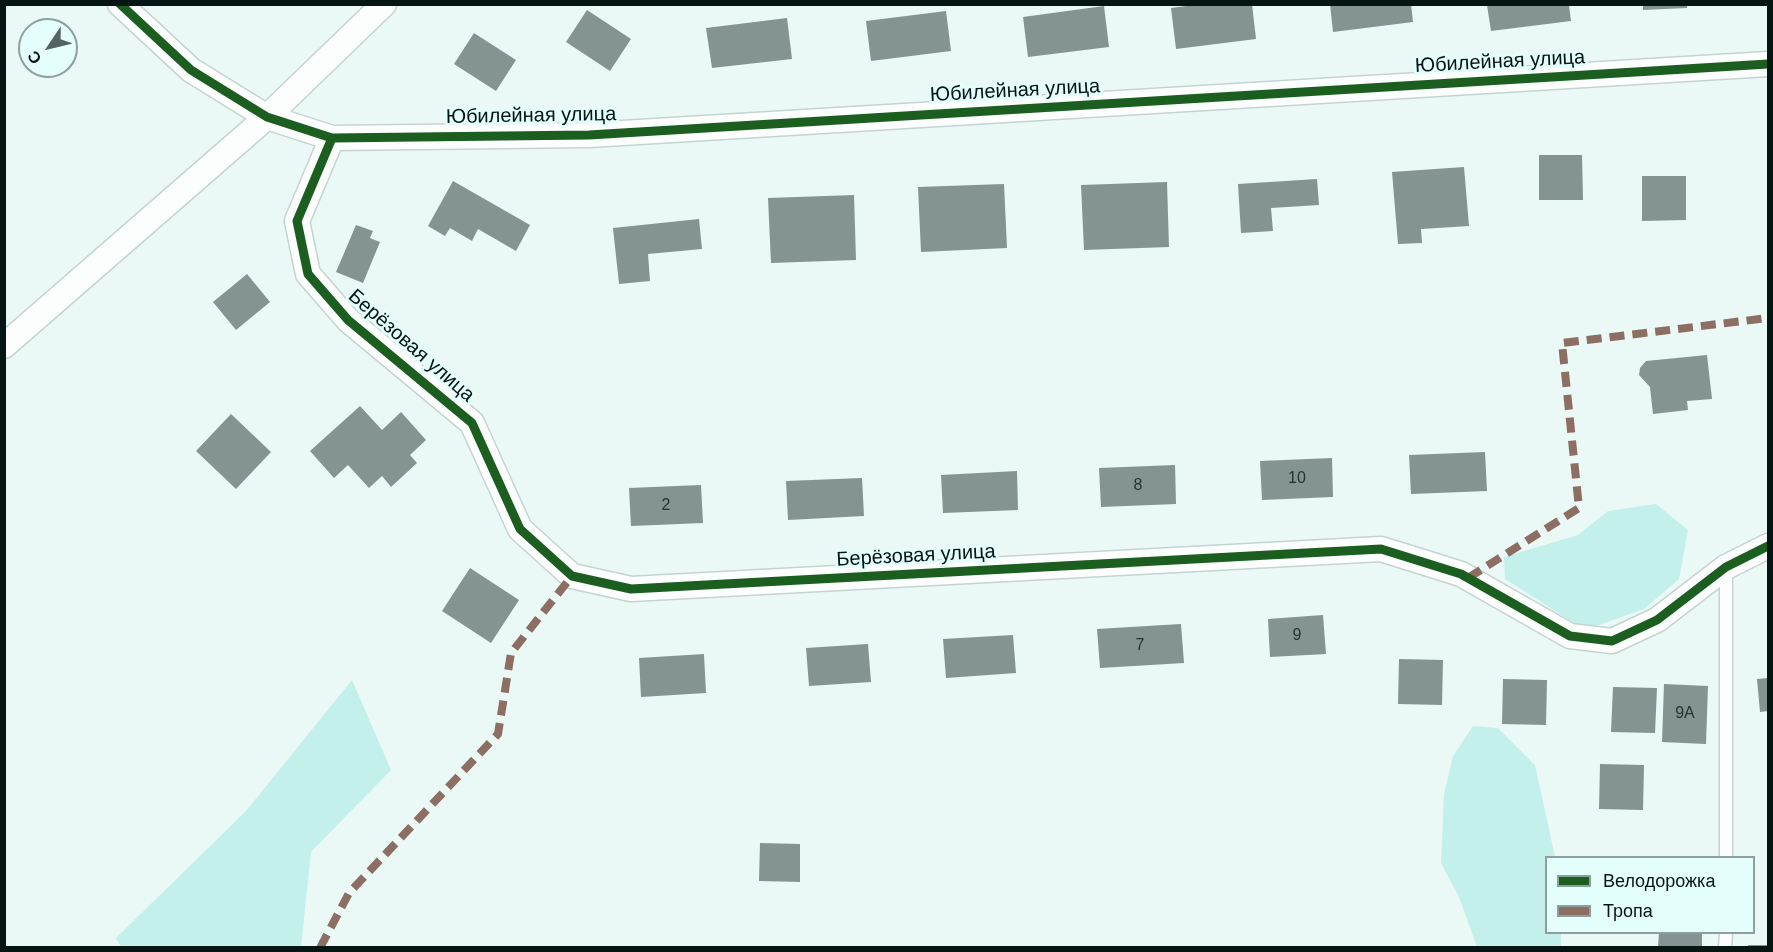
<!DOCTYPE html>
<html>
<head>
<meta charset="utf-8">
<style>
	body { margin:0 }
	#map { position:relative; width:1773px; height:952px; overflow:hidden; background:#eaf8f6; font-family:Helvetica,sans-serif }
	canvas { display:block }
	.frame { position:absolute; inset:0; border:6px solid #051514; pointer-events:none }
	.legend { position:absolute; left:1545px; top:856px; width:210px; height:78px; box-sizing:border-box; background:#e4fefb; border:2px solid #8ba19f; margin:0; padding:8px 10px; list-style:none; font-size:18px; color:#051514 }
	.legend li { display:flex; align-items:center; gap:12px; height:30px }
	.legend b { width:30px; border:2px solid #8ba19f }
	.north { position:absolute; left:18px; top:18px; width:60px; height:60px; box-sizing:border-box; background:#e4fefb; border:2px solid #8ba19f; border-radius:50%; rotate:235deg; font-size:16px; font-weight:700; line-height:24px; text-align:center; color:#051514 }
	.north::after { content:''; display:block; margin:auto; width:21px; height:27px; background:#556463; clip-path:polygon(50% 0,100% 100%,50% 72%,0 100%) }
</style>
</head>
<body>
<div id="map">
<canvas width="1773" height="952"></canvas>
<div class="frame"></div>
<ul class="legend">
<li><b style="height:8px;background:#1b5e20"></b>Велодорожка</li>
<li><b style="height:8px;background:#8d6e63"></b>Тропа</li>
</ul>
<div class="north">С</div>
</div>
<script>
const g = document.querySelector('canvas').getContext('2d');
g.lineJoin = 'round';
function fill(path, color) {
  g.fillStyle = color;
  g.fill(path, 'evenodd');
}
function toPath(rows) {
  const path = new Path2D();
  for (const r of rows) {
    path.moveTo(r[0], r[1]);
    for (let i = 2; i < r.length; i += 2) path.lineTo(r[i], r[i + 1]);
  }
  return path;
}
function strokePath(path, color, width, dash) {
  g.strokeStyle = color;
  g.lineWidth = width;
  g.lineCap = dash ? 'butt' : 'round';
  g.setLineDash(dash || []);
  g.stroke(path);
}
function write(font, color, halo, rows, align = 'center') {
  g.font = font + ' Helvetica,sans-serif';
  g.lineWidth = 6;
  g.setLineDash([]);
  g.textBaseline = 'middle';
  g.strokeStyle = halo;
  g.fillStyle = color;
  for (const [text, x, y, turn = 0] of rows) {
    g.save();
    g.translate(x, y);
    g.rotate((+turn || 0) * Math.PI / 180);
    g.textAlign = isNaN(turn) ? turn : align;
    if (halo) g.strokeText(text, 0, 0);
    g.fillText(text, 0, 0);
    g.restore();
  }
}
const green = toPath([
	[1656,504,1688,530,1679,579,1644,609,1585,630,1505,579,1504,557,1578,535,1608,511],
	[352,680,391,770,311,852,301,947,121,947,116,938,246,811],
	[1473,726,1498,728,1535,765,1555,857,1546,858,1546,932,1561,933,1561,947,1477,947,1459,897,1441,863,1444,794,1453,756]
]);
const building = toPath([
	[1202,4,1252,4,1256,39,1176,49,1171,8],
	[1330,4,1411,4,1413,22,1333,32],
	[1643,4,1687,4,1687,8,1643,10],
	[1487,5,1569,5,1571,21,1491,31],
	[1104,6,1109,47,1028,57,1023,17],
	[587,10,631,39,610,71,566,42],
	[946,11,951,51,871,61,866,21],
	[787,18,792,59,712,68,706,28],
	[474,33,516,60,496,91,454,64],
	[1539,155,1582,155,1583,200,1539,200],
	[1464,167,1469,226,1421,229,1422,243,1398,244,1392,172],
	[1642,176,1686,176,1686,220,1642,221],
	[1317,179,1319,205,1271,208,1273,231,1241,233,1238,184],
	[453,181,530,225,516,251,478,229,472,241,450,228,445,236,428,226],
	[1167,182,1169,247,1084,250,1081,185],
	[1004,184,1007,248,921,252,918,187],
	[854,195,856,260,771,263,768,198],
	[699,219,702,249,648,254,650,281,619,284,613,228],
	[356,225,373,231,370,238,380,242,363,283,336,272],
	[247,274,270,302,236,330,213,302],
	[1707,355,1712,399,1687,401,1688,410,1653,414,1650,387,1639,375,1640,368,1646,361],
	[360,406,382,430,401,412,426,440,410,455,417,463,391,487,382,476,369,488,348,465,334,478,310,451],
	[231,414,271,452,236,489,196,451],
	[1485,452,1487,491,1411,494,1409,455],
	[1332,458,1333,497,1262,500,1260,461],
	[1175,465,1176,504,1101,507,1099,468],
	[1017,471,1018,510,943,513,941,475],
	[862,478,864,516,788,520,786,481],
	[701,485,703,523,631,526,629,488],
	[470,568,519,600,491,643,442,611],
	[1323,615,1326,654,1270,657,1268,619],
	[1181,624,1184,663,1100,668,1097,629],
	[1013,635,1016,673,946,678,943,639],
	[868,644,871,682,809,686,806,648],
	[704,654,706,693,641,697,639,658],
	[1399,659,1443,660,1442,705,1398,704],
	[1768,678,1768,711,1760,712,1757,679],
	[1503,679,1547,680,1546,725,1502,724],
	[1664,684,1708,686,1706,744,1662,742],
	[1613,687,1657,688,1655,733,1611,732],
	[1600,764,1644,765,1643,810,1599,809],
	[760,843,800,844,800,882,759,881],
	[1659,932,1702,932,1702,948,1658,948],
	[1748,945,1768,945,1768,948,1748,948]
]);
const lane = toPath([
	[1726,858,1726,567],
	[1725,948,1726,932]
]);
const street = toPath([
	[120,4,191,70,267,117,332,138,589,135,1768,64],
	[332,138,297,221,308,274,348,320,472,423,520,529,572,576,631,589,1381,549,1461,574,1570,636,1612,641,1657,620,1726,567,1768,546],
	[4,346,267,117,384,4]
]);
const quiet = toPath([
	[1468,578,1579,508,1562,343,1768,318],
	[320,948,349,893,498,734,511,653,572,576]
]);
const cycleway = toPath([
	[120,4,191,70,267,117,332,138,589,135,1768,64],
	[332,138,297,221,308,274,348,320,472,423,520,529,572,576,631,589,1381,549,1461,574,1570,636,1612,641,1657,620,1726,567,1768,546]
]);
const numberNames = [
	["10",1297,479],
	["8",1138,486],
	["2",666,506],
	["9",1297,636],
	["7",1140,646],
	["9А",1685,714]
];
const streetNames = [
	["Юбилейная улица",1500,62,-3],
	["Юбилейная улица",1015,91,-3],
	["Юбилейная улица",531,116,-1],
	["Берёзовая улица",411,346,41],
	["Берёзовая улица",916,556,-3]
];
fill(green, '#c4f0ec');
fill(building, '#839492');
strokePath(lane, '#c5d3d1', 15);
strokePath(street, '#c5d3d1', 27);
strokePath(lane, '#fcfefe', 12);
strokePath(street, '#fcfefe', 24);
strokePath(quiet, '#8d6e63', 8, [15, 8]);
strokePath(cycleway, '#1b5e20', 9);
write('16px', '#243534', null, numberNames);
write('20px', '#051514', '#e4fefb', streetNames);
</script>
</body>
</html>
